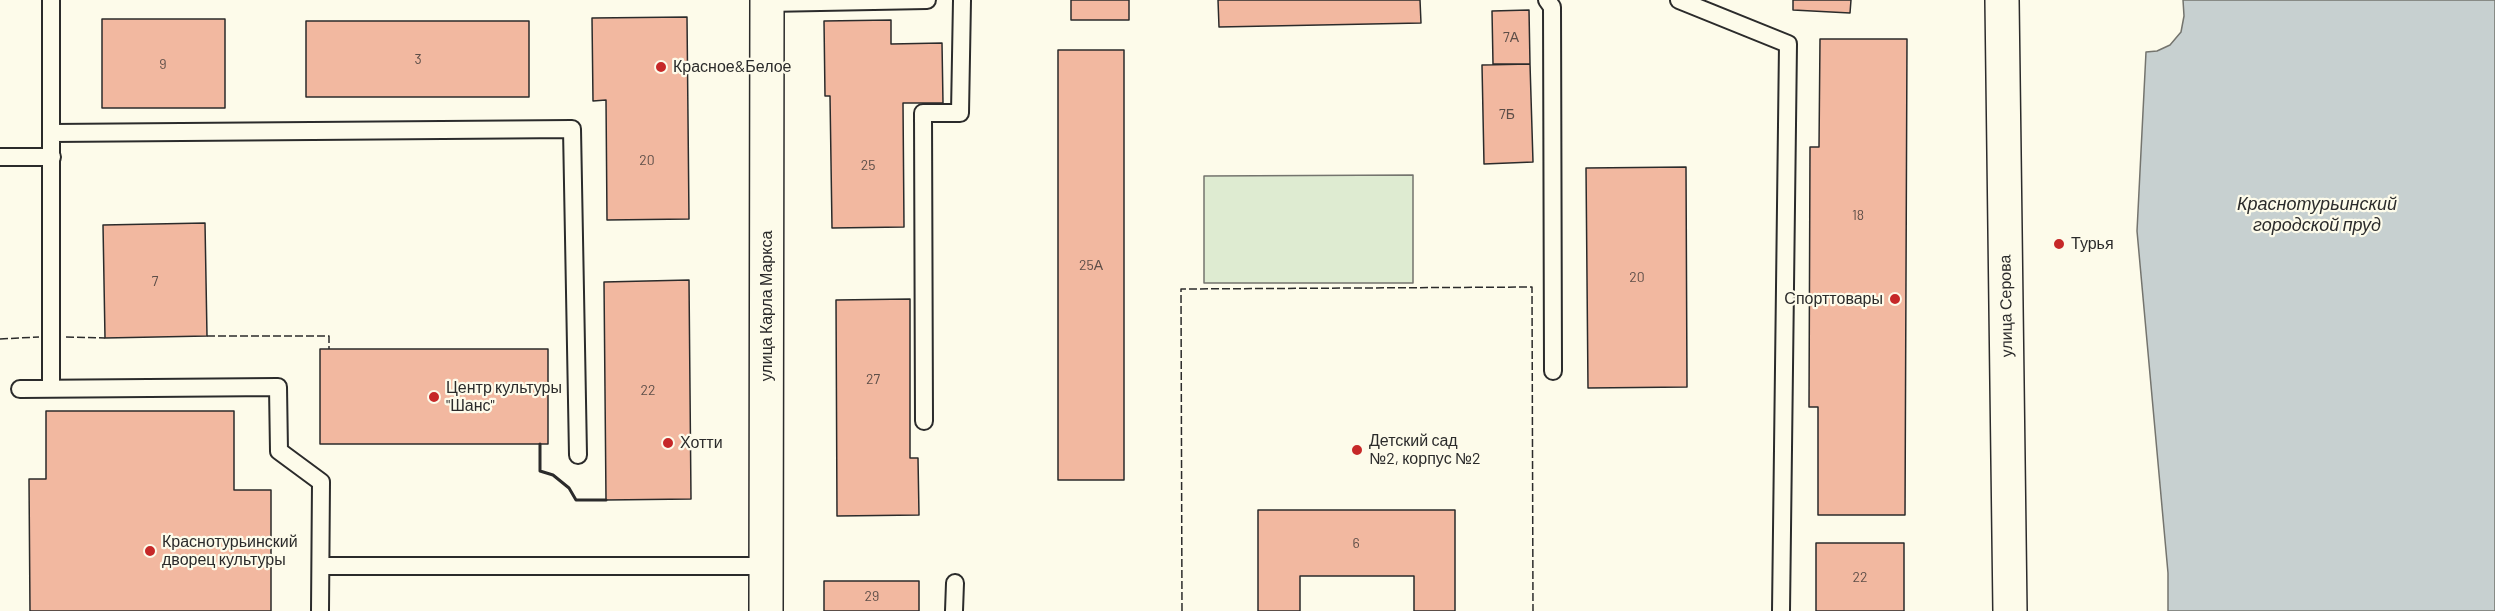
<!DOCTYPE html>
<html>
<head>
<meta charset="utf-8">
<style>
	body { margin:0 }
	canvas { display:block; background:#fdfbea }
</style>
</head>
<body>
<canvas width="2495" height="611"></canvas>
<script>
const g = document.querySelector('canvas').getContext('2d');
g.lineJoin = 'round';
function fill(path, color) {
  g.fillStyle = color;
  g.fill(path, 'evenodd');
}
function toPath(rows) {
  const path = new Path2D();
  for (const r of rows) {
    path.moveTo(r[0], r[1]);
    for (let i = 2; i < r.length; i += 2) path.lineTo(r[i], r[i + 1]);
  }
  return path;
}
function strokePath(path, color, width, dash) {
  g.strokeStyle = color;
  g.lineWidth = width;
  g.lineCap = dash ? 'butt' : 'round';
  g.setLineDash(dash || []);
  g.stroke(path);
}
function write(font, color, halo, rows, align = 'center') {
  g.font = font + ' Barlow,sans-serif';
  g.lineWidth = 4.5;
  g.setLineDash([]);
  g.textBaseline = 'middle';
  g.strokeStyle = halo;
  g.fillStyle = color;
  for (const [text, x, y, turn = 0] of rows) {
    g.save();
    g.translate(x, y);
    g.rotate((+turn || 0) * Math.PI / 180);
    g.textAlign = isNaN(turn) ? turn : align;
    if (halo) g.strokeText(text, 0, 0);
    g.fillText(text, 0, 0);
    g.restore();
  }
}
const green = toPath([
	[1413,175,1413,283,1204,283,1204,176,1413,175]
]);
const water = toPath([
	[2183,0,2495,0,2495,611,2168,611,2168,573,2137,231,2146,52,2157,51,2170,45,2181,32,2184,16,2183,0]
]);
const building = toPath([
	[1071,0,1129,0,1129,20,1071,20,1071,0],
	[1218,0,1420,0,1421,23,1219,27,1218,0],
	[1793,0,1851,0,1850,13,1793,10,1793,0],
	[1529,10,1530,64,1493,64,1492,11,1529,10],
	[687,17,689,219,607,220,606,100,593,101,592,18,687,17],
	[102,19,225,19,225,108,102,108,102,19],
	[891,20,891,44,942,43,943,103,903,103,904,227,832,228,830,96,825,96,824,21,891,20],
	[306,21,529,21,529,97,306,97,306,21],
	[1820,39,1907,39,1905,515,1818,515,1818,407,1809,407,1810,147,1819,147,1820,39],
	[1058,50,1124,50,1124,480,1058,480,1058,50],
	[1530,64,1533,162,1484,164,1482,65,1530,64],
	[1686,167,1687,387,1588,388,1586,168,1686,167],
	[205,223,207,336,105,338,103,225,205,223],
	[689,280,691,499,606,500,604,282,689,280],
	[910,299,910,458,918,458,919,515,837,516,836,300,910,299],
	[320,349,548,349,548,444,320,444,320,349],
	[46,411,234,411,234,490,271,490,271,611,30,611,29,479,46,479,46,411],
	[1258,510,1455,510,1455,611,1414,611,1414,576,1300,576,1300,611,1258,611,1258,510],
	[1816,543,1904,543,1904,611,1816,611,1816,543],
	[824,581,919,581,919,611,824,611,824,581]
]);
const lane = toPath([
	[51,0,51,387],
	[1547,0,1552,7,1553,371],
	[1679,0,1788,44,1781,611],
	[767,3,927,0],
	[52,133,572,129,578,455],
	[0,157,52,157],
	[20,389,278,387,279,451,321,482,320,611],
	[924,421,923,113,960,113,962,0],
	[321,566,766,566],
	[954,611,955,583]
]);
const street = toPath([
	[2002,0,2010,611]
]);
const secondary = toPath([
	[766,611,767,0]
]);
const fence = toPath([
	[207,336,329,336,329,349],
	[66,337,105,338],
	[0,339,39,337],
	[1182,611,1181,289,1532,287,1533,611]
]);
const wall = toPath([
	[540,444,540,471,553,475,569,488,576,500,606,500]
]);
const markers = [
	[661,67,6,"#c62828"],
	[2059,244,6,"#c62828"],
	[1895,299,6,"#c62828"],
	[434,397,6,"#c62828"],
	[668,443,6,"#c62828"],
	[1357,450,6,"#c62828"],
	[150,551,6,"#c62828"]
];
const numberNames = [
	["7А",1511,37],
	["3",418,59],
	["9",163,64],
	["7Б",1507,114],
	["20",647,160],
	["25",868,165],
	["18",1858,215],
	["25А",1091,265],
	["20",1637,277],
	["7",155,281],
	["27",873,379],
	["22",648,390],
	["6",1356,543],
	["22",1860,577],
	["29",872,596]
];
const poiNames = [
	["Красное&Белое",673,67],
	["Турья",2071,244],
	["Спорттовары",1883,299,"right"],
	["Центр культуры",446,388],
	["\"Шанс\"",446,406],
	["Детский сад",1369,441],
	["№2, корпус №2",1369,459],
	["Хотти",680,443],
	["Краснотурьинский",162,542],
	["дворец культуры",162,560]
];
const streetNames = [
	["улица Карла Маркса",767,306,-90],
	["улица Серова",2006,306,-91]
];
const waterNames = [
	["Краснотурьинский",2317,204],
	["городской пруд",2317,225]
];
fill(green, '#deebd1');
strokePath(green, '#74746e', 1.5);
fill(water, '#c7d0d0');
strokePath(water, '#74746e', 1.5);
fill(building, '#f2b8a0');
strokePath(building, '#2b2b2b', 1.5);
strokePath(lane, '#2b2b2b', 20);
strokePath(street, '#2b2b2b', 36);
strokePath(secondary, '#2b2b2b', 36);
strokePath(lane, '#fdfbea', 16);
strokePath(street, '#fdfbea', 33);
strokePath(secondary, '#fdfbea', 33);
strokePath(fence, '#2b2b2b', 1.5, [8, 3]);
strokePath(wall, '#2b2b2b', 3);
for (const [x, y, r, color] of markers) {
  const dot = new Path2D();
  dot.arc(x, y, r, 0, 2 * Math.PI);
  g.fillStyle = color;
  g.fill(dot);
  strokePath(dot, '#fdfbea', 2);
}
write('14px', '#5d4e48', null, numberNames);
write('16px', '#2b2b2b', '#fdfbea', poiNames, 'left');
write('16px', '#2b2b2b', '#fdfbea', streetNames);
write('italic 18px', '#2b2b2b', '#fdfbea', waterNames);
</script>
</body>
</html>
